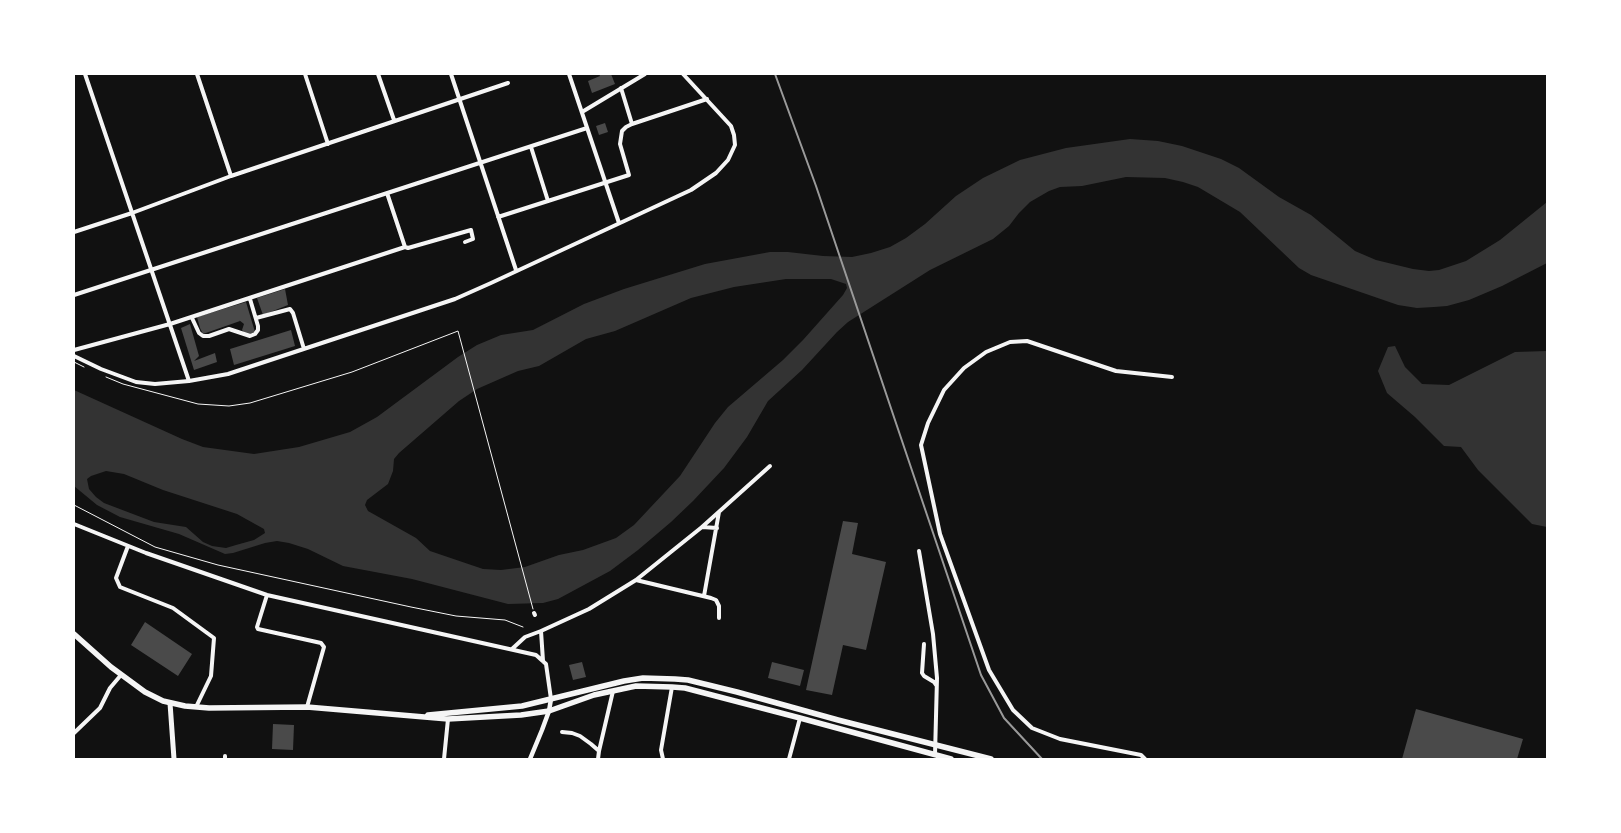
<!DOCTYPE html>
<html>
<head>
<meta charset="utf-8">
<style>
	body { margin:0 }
	#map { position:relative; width:1621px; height:833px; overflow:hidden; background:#111; font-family:Georgia,serif }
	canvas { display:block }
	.frame { position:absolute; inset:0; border:75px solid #fff; pointer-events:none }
</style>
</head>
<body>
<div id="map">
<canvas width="1621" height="833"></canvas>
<div class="frame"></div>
</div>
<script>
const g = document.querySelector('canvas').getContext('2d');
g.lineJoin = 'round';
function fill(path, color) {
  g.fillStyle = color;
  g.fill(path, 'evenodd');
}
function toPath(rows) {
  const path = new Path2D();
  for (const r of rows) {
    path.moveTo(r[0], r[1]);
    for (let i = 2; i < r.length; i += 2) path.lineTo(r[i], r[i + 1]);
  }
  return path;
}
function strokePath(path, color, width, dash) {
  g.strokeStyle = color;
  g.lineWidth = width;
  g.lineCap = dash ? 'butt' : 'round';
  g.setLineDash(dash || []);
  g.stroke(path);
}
const water = toPath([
	[1130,139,1158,141,1182,146,1221,159,1239,168,1279,197,1311,215,1355,251,1376,260,1413,269,1429,271,1439,270,1466,261,1500,240,1547,202,1547,263,1502,286,1469,300,1447,306,1434,307,1417,308,1398,305,1311,275,1299,268,1240,212,1198,187,1183,182,1165,178,1126,177,1082,186,1060,187,1049,191,1030,202,1019,213,1009,226,993,239,930,270,848,322,837,332,802,370,768,401,747,437,724,468,693,501,671,522,638,550,610,571,558,599,543,603,508,604,412,579,343,566,308,549,289,543,277,541,265,543,233,553,225,554,179,534,120,517,97,505,74,486,74,390,182,439,203,447,254,454,299,447,350,432,377,417,458,357,477,345,501,335,533,330,584,304,624,289,705,264,770,252,788,252,823,256,852,257,871,253,890,247,906,238,925,224,956,196,983,178,1020,160,1066,148],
	[786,279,831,279,846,284,847,288,843,295,803,340,783,360,728,407,715,423,680,476,634,525,616,538,583,550,559,555,525,567,501,570,483,569,430,551,416,538,368,511,365,505,367,500,388,484,393,471,394,459,399,453,459,401,477,389,518,371,539,366,586,339,615,331,691,298,734,287],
	[106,471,124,474,163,490,237,514,264,529,265,533,254,540,236,545,226,548,212,546,203,542,186,527,154,522,104,503,96,497,89,489,87,479,91,476],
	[1395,346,1405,367,1422,384,1449,385,1515,352,1547,351,1547,527,1532,524,1478,470,1461,447,1444,446,1415,417,1387,393,1378,371,1388,347]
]);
const building = toPath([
	[599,74,611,74,615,84,592,93,588,81,600,76],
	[605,123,608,132,599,135,596,126],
	[285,289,288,305,263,315,257,298],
	[246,302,255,332,250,334,245,334,242,330,244,324,239,320,240,321,203,334,200,328,197,317],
	[190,324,199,356,194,361,215,353,217,362,194,370,181,328],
	[291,330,295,346,234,365,230,349],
	[843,521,858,523,852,554,886,562,866,650,843,645,832,695,806,690],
	[145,622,192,654,178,676,131,645],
	[582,662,586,677,573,680,569,665],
	[772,662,804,670,800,686,768,678],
	[1416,709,1523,739,1517,759,1402,759],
	[273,724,294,725,293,750,272,749]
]);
const path = toPath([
	[74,362,84,367],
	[106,377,123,384,198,404,229,406,250,403,352,372,458,331,533,609],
	[74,505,155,547,218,565,411,607,456,616,505,620,523,627]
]);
const minor = toPath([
	[85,74,189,381],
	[197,74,231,176],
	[305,74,328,144],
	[378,74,394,120],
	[451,74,516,270],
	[569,74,619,223],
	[621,88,632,124],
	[582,112,645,74],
	[531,147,548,201],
	[387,193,405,247],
	[498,217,629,175,620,144,622,131,626,127,632,124,707,99],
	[74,232,132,213,231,176,508,83],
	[74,295,587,128],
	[192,318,199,333,203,336,209,336,229,329,250,336,255,334,258,330,258,326,250,299],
	[256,318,290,309,293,313,304,349],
	[74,350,170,324,405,247,408,248,471,230,473,239,465,242],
	[74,356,101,369,136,382,155,384,189,381,228,374,455,299,491,283,691,190,716,173,728,160,735,145,734,135,731,126,683,74],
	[74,524,146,553,267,595,536,655,546,664,551,699],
	[702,527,717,528],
	[128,546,116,578,120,587,173,608,214,638,211,676,196,707],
	[919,551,933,634,937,678,935,755],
	[636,580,711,598,716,600,719,606,719,618],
	[267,595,257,627,258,629,321,643,324,647,307,707],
	[704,596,719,512],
	[534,613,535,615],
	[924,644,922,673,924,676,934,682,936,685],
	[512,649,525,637,541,631],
	[543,661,541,631,589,609,636,580,702,527,770,466],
	[562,732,572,733,580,736,591,744,599,751,598,759],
	[74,733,100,708,110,688,121,675],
	[599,751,613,691],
	[225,756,225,759],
	[444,759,448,719],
	[663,759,661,750,672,687],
	[789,759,800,718],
	[1145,759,1141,755,1060,739,1032,728,1013,710,989,670,940,534,921,445,928,423,944,390,964,368,986,352,1010,342,1027,341,1116,371,1172,377]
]);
const tertiary = toPath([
	[530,759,542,730,549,711,551,699]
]);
const secondary = toPath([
	[170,703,174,759]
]);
const primary = toPath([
	[74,634,111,667,145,692,163,701,185,706,209,708,307,707,448,719,521,715,549,711,594,695,636,686,672,687,685,688,800,718,951,759],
	[428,715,522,706,624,681,643,678,675,679,688,680,737,692,838,720,991,759]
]);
const rail = toPath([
	[775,74,816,186,981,675,1004,718,1042,759]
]);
fill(water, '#333');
fill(building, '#4a4a4a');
strokePath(path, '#f5f5f5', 1);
strokePath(minor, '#f5f5f5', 4);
strokePath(tertiary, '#f5f5f5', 4.5);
strokePath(secondary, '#f5f5f5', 5);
strokePath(primary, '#f5f5f5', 5.5);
strokePath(rail, '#9a9a9a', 2);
</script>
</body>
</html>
